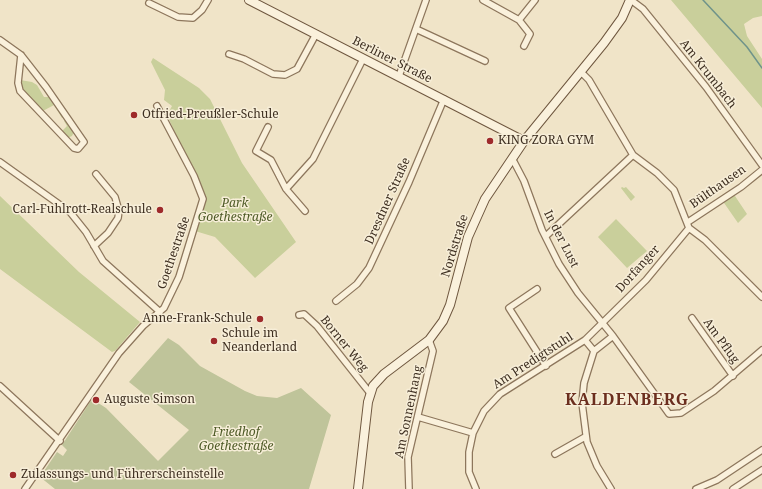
<!DOCTYPE html>
<html>
<head>
<meta charset="utf-8">
<style>
	body { margin:0 }
	canvas { display:block; background:#f0e4c8 }
</style>
</head>
<body>
<canvas width="762" height="489"></canvas>
<script>
const g = document.querySelector('canvas').getContext('2d');
g.lineJoin = 'round';
function fill(path, color) {
  g.fillStyle = color;
  g.fill(path, 'evenodd');
}
function toPath(rows) {
  const path = new Path2D();
  for (const r of rows) {
    path.moveTo(r[0], r[1]);
    for (let i = 2; i < r.length; i += 2) path.lineTo(r[i], r[i + 1]);
  }
  return path;
}
function strokePath(path, color, width, dash) {
  g.strokeStyle = color;
  g.lineWidth = width;
  g.lineCap = dash ? 'butt' : 'round';
  g.setLineDash(dash || []);
  g.stroke(path);
}
function write(font, color, halo, rows, align = 'center') {
  g.font = font + ' "Noto Serif",serif';
  g.lineWidth = 3;
  g.setLineDash([]);
  g.textBaseline = 'middle';
  g.strokeStyle = halo;
  g.fillStyle = color;
  for (const [text, x, y, turn = 0] of rows) {
    g.save();
    g.translate(x, y);
    g.rotate((+turn || 0) * Math.PI / 180);
    g.textAlign = isNaN(turn) ? turn : align;
    if (halo) g.strokeText(text, 0, 0);
    g.fillText(text, 0, 0);
    g.restore();
  }
}
const green = toPath([
	[671,0,762,0,762,16,753,18,744,24,747,36,762,59,762,108],
	[153,58,199,88,210,99,242,163,296,242,255,278,215,237,195,231,205,198,167,115,172,106,164,100,165,90,151,62],
	[20,80,32,82,37,85,44,97,50,97,64,116,62,118,54,105,41,112,21,88],
	[48,116,62,131,67,126,64,121,66,120,74,132,72,136,67,138,47,117],
	[622,187,624,188,626,187,635,197,631,201,621,188],
	[733,193,747,214,738,223,722,200],
	[0,196,79,272,140,322,115,351,112,352,0,269],
	[616,219,647,251,627,268,598,237]
]);
const cemetery = toPath([
	[168,338,179,345,200,366,245,391,257,396,277,398,301,388,331,415,309,489,55,489,40,477,57,452,63,456,67,450,62,445,92,399,106,408,158,461,189,430,129,382]
]);
const stream = toPath([
	[703,0,747,47,762,68]
]);
const street = toPath([
	[483,0,519,20,530,34,524,46],
	[631,0,643,9,706,87,762,165],
	[149,3,178,17,193,18,202,10,208,0],
	[519,20,535,0],
	[416,29,485,61],
	[0,40,21,55,46,87,84,142,78,149,74,148,20,91,18,83,21,55],
	[229,54,244,59,273,74,285,75,297,69,316,34],
	[581,72,589,80,633,155,657,173,674,190,689,228],
	[399,76,426,0],
	[268,127,256,151,271,160,286,189],
	[512,158,524,181,542,230,559,264,578,293,613,336,669,414,681,413,714,391,762,350],
	[0,162,70,212,86,232,103,261,160,312],
	[305,211,286,189,313,159,363,59],
	[688,222,741,187,762,170],
	[689,228,705,240,762,297],
	[546,236,633,155],
	[94,246,108,233,118,218,119,211,115,197,96,174],
	[537,289,509,308,546,366],
	[336,301,357,284,369,268,409,182,444,99],
	[299,315,304,314,317,326,370,393],
	[692,318,733,376],
	[585,340,594,351],
	[0,386,60,441],
	[418,417,473,433],
	[555,454,585,437],
	[25,489,119,353,143,326,164,308,179,277,203,199,194,176,157,106],
	[409,489,408,457,433,351,429,340],
	[476,489,469,472,469,452,473,433,484,411,500,394,585,340,646,280,689,228],
	[611,489,597,466,587,442,582,403,584,383,594,351,613,336],
	[696,489,717,480,762,450],
	[733,489,762,470]
]);
const secondary = toPath([
	[249,0,524,141],
	[358,489,368,402,373,386,384,374,429,340,443,321,450,305,468,237,485,199,524,141,604,43,622,18,630,0]
]);
const markers = [
	[134,115,4,"#9e2a2b"],
	[490,141,4,"#9e2a2b"],
	[160,210,4,"#9e2a2b"],
	[260,319,4,"#9e2a2b"],
	[214,341,4,"#9e2a2b"],
	[96,400,4,"#9e2a2b"],
	[13,475,4,"#9e2a2b"]
];
const streetNames = [
	["Berliner Straße",392,60,27],
	["Am Krumbach",708,74,52],
	["Bülthausen",718,187,-35],
	["Dresdner Straße",388,201,-66],
	["In der Lust",561,239,63],
	["Nordstraße",455,246,-73],
	["Goethestraße",174,253,-71],
	["Dorfanger",638,269,-48],
	["Am Pflug",721,341,54],
	["Borner Weg",344,344,51],
	["Am Predigtstuhl",533,361,-33],
	["Am Sonnenhang",409,412,-78]
];
const poiNames = [
	["Otfried-Preußler-Schule",142,115],
	["KING ZORA GYM",498,141],
	["Carl-Fuhlrott-Realschule",152,210,"right"],
	["Anne-Frank-Schule",252,319,"right"],
	["Schule im",222,334],
	["Neanderland",222,348],
	["Auguste Simson",104,400],
	["Zulassungs- und Führerscheinstelle",21,475]
];
const parkNames = [
	["Park",235,204],
	["Goethestraße",235,218],
	["Friedhof",236,433],
	["Goethestraße",236,447]
];
const districtNames = [
	["KALDENBERG",627,400]
];
fill(green, '#c9cf9b');
fill(cemetery, '#bfc49a');
strokePath(stream, '#6f938a', 1.5);
strokePath(street, '#8d765c', 8);
strokePath(secondary, '#6f573f', 10);
strokePath(street, '#faf1dc', 5.5);
strokePath(secondary, '#faf1dc', 8);
for (const [x, y, r, color] of markers) {
  const dot = new Path2D();
  dot.arc(x, y, r, 0, 2 * Math.PI);
  g.fillStyle = color;
  g.fill(dot);
  strokePath(dot, '#f7eed8', 1.5);
}
write('12px', '#3d2e20', '#f7eed8', streetNames);
write('12px', '#3d2e20', '#f7eed8', poiNames, 'left');
write('italic 12px', '#4d5a26', '#f7eed8', parkNames);
g.letterSpacing = '1px';
write('bold 16px', '#6b2e1e', '#f7eed8', districtNames);
g.letterSpacing = '0px';
</script>
</body>
</html>
